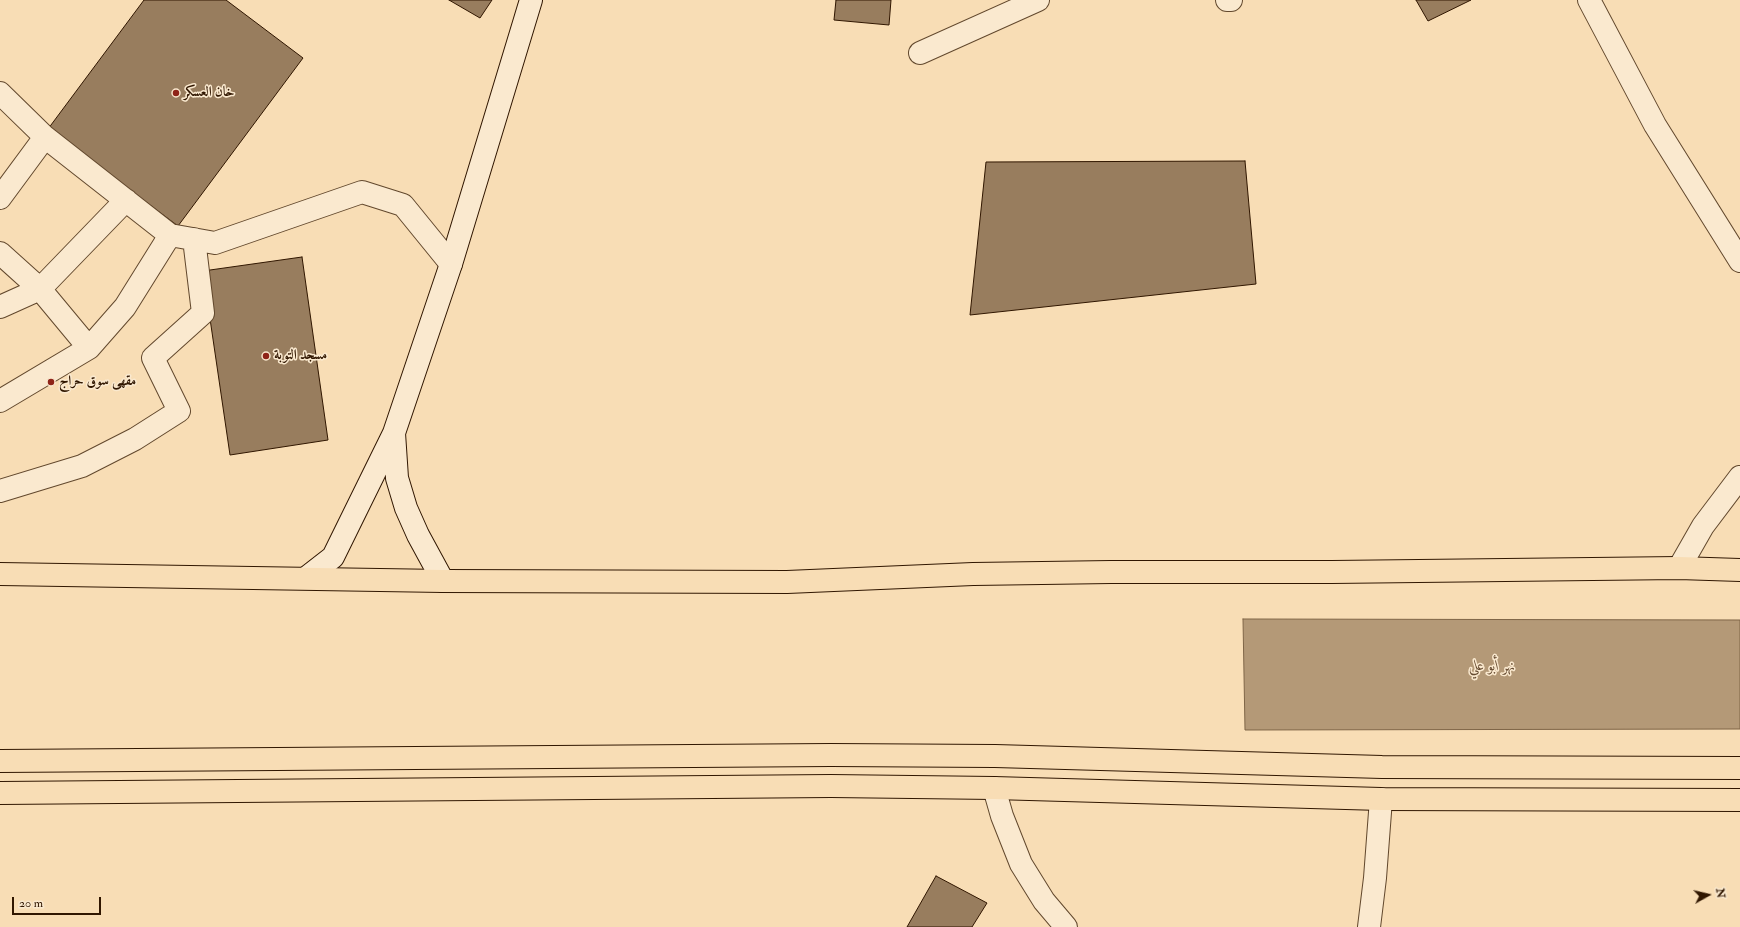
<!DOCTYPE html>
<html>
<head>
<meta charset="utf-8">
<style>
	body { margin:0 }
	#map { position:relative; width:1740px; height:927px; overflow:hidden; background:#f8ddb5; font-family:"IM FELL Double Pica",serif }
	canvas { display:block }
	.north { position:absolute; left:1688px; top:875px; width:40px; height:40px; -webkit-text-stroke:3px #fae9cf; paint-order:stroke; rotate:82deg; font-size:11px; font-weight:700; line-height:16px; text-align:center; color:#301600 }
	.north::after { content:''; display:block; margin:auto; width:14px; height:18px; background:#301600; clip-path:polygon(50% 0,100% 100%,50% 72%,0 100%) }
	.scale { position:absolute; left:12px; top:897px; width:89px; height:18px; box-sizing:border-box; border:2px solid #301600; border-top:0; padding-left:5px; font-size:12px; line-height:14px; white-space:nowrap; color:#301600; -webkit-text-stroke:3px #fae9cf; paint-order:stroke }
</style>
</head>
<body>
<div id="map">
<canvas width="1740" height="927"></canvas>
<div class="north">N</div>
<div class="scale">20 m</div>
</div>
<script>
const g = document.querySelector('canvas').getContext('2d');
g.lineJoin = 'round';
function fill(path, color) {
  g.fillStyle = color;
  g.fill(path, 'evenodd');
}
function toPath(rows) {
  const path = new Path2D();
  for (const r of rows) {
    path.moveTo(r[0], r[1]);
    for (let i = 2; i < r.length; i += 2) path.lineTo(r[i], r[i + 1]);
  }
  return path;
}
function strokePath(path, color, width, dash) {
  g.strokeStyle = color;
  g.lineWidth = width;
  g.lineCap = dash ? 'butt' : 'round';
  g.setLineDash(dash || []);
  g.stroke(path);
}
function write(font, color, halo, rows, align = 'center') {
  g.font = font + ' "IM FELL Double Pica",Amiri,serif';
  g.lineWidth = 3;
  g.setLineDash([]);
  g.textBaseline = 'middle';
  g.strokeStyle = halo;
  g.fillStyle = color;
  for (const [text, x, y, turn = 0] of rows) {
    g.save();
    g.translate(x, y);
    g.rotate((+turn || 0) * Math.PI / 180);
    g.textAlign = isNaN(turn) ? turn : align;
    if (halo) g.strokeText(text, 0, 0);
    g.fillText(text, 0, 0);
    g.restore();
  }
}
const water = toPath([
	[1243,619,1740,620,1740,729,1245,730,1243,619]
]);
const building = toPath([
	[144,0,226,0,303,58,178,226,48,129,144,0],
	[449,0,492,0,480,18,449,0],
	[836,0,891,0,889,25,834,20,836,0],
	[1416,0,1471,0,1428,21,1416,0],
	[1245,161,1256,284,970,315,986,162,1245,161],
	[302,257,328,440,230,455,203,271,302,257],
	[936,876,987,903,972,927,907,927,936,876]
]);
const street = toPath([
	[1227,0,1231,0],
	[1589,0,1655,125,1740,261],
	[920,53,1038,0],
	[0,93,45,137,170,235,215,243,362,192,403,205,451,264],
	[0,198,45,137],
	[0,253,40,289,89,348],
	[0,307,40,289,126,200],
	[0,401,89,348,125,307,170,235],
	[0,491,82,466,135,439,179,411,153,358,203,313,194,239],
	[1679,568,1703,526,1740,477],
	[994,788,1002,816,1021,864,1044,901,1066,927],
	[1369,927,1375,878,1381,799]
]);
const secondary = toPath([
	[394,433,397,478,406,508,418,535,443,581],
	[306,578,333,557,394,433,451,264,531,0]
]);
const primary = toPath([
	[0,574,443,581,787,582,973,574,1111,572,1332,572,1679,568,1740,570],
	[0,761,831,755,995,756,1382,767,1740,768],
	[0,793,831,786,994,788,1381,799,1740,800]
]);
const markers = [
	[176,93,4,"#8f2418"],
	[266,356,4,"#8f2418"],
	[51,382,4,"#8f2418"]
];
const poiNames = [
	["خان العسكر",184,93],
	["مسجد التوبة",274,356],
	["مقهى سوق حراج",59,382]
];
const waterNames = [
	["نهر أبو علي",1492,667,1]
];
fill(water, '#b49977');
strokePath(water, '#7f6547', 1);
fill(building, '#987d5e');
strokePath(building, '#301600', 1);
strokePath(street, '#62482d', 24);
strokePath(secondary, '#301600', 24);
strokePath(primary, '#301600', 24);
strokePath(street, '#fae9cf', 22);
strokePath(secondary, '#fae9cf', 22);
strokePath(primary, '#f8ddb5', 22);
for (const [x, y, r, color] of markers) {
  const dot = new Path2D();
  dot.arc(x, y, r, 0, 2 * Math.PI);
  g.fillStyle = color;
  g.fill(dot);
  strokePath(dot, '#fae9cf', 1.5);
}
write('bold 14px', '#301600', '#fae9cf', poiNames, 'left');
write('italic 15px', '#654a30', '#fae9cf', waterNames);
</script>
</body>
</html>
